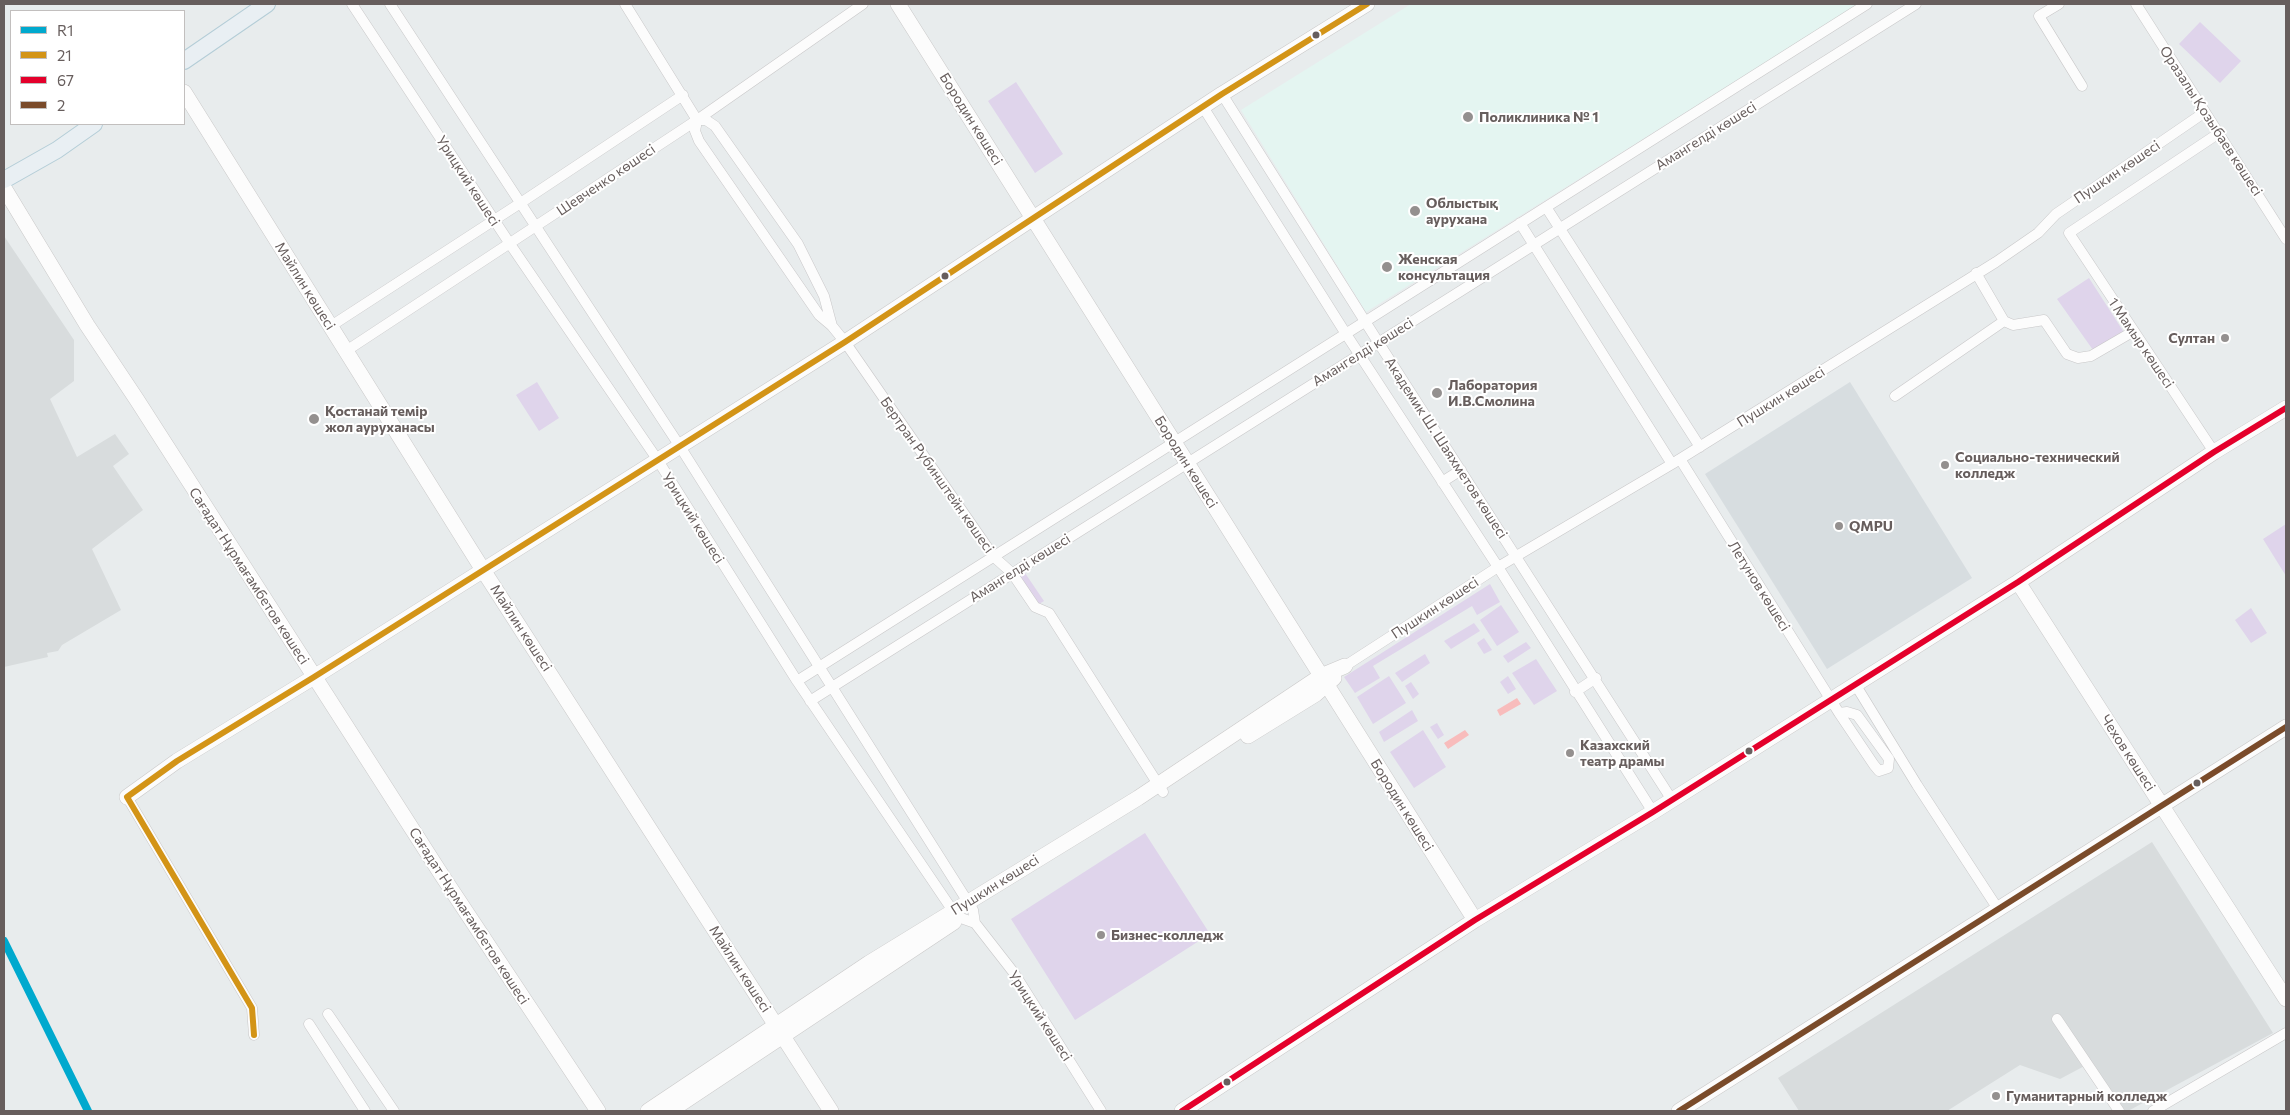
<!DOCTYPE html>
<html>
<head>
<meta charset="utf-8">
<style>
	body { margin:0 }
	#map { position:relative; width:2290px; height:1115px; overflow:hidden; background:#e8eced; font-family:Commissioner,sans-serif }
	canvas { display:block }
	.frame { position:absolute; inset:0; border:5px solid #675e5d; pointer-events:none }
	.legend { position:absolute; left:10px; top:10px; width:175px; height:115px; box-sizing:border-box; background:#fff; border:1px solid #c2bfbe; margin:0; padding:6px 9px; list-style:none; font-size:15px; color:#675e5d }
	.legend li { display:flex; align-items:center; gap:10px; height:25px }
	.legend b { width:25px; border:1px solid #c2bfbe }
</style>
</head>
<body>
<div id="map">
<canvas width="2290" height="1115"></canvas>
<div class="frame"></div>
<ul class="legend">
<li><b style="height:6px;background:#00a9ce"></b>R1</li>
<li><b style="height:6px;background:#d39417"></b>21</li>
<li><b style="height:6px;background:#e4002b"></b>67</li>
<li><b style="height:6px;background:#7a4b2a"></b>2</li>
</ul>
</div>
<script>
const g = document.querySelector('canvas').getContext('2d');
g.lineJoin = 'round';
function fill(path, color) {
  g.fillStyle = color;
  g.fill(path, 'evenodd');
}
function toPath(rows) {
  const path = new Path2D();
  for (const r of rows) {
    path.moveTo(r[0], r[1]);
    for (let i = 2; i < r.length; i += 2) path.lineTo(r[i], r[i + 1]);
  }
  return path;
}
function strokePath(path, color, width, dash) {
  g.strokeStyle = color;
  g.lineWidth = width;
  g.lineCap = dash ? 'butt' : 'round';
  g.setLineDash(dash || []);
  g.stroke(path);
}
function write(font, color, halo, rows, align = 'center') {
  g.font = font + ' Commissioner,sans-serif';
  g.lineWidth = 4;
  g.setLineDash([]);
  g.textBaseline = 'middle';
  g.strokeStyle = halo;
  g.fillStyle = color;
  for (const [text, x, y, turn = 0] of rows) {
    g.save();
    g.translate(x, y);
    g.rotate((+turn || 0) * Math.PI / 180);
    g.textAlign = isNaN(turn) ? turn : align;
    if (halo) g.strokeText(text, 0, 0);
    g.fillText(text, 0, 0);
    g.restore();
  }
}
const industrial = toPath([
	[4,236,74,340,74,381,50,399,77,457,115,434,129,454,113,466,143,510,92,549,121,610,62,645,58,651,47,653,48,657,4,667],
	[2152,842,2273,1033,2128,1111,2125,1111,2092,1062,2060,1079,2020,1065,1947,1111,1799,1111,1778,1078]
]);
const education = toPath([
	[1850,382,1972,578,1827,669,1705,474]
]);
const medical = toPath([
	[1411,4,1859,4,1366,312,1241,110]
]);
const green = toPath([
	[2200,22,2241,61,2220,83,2179,44],
	[1016,82,1063,154,1035,173,988,101],
	[2089,278,2125,334,2093,350,2057,299],
	[537,382,559,418,539,431,516,395],
	[2286,524,2286,576,2263,539],
	[1025,573,1044,601,1039,604,1020,577],
	[1490,584,1500,602,1477,615,1472,606,1373,666,1380,678,1355,693,1344,677],
	[1501,605,1519,632,1497,646,1480,620],
	[2251,608,2267,633,2251,643,2235,620],
	[1474,623,1480,631,1451,649,1444,641],
	[1484,638,1492,650,1484,654,1477,643],
	[1526,642,1531,648,1508,663,1503,656],
	[1425,654,1430,663,1402,682,1395,673],
	[1536,659,1557,691,1534,705,1512,673],
	[1389,676,1406,703,1373,724,1357,697],
	[1508,676,1516,689,1508,694,1500,682],
	[1411,682,1419,694,1413,699,1405,686],
	[1412,710,1418,721,1384,742,1379,732],
	[1437,723,1444,735,1438,739,1430,727],
	[1423,730,1446,767,1414,788,1390,752],
	[1145,833,1210,934,1075,1020,1011,919]
]);
const water = toPath([
	[1517,698,1521,704,1500,716,1497,710],
	[1465,730,1469,735,1448,749,1444,743]
]);
const street = toPath([
	[352,4,510,244,657,459,797,681,953,911,961,918,975,923],
	[390,4,679,445,973,910,975,923,1014,973,1101,1111],
	[625,4,697,120],
	[2059,4,2039,16,2082,86],
	[2136,4,2286,239],
	[1222,94,1373,334,1672,800],
	[1203,107,1346,334,1498,567,1653,812],
	[697,120,695,131,699,141,819,315,832,326,845,342,994,557,1012,573,1035,607,1049,613,1163,792],
	[697,120,706,120,715,126,798,244,824,296,832,326],
	[1546,207,1700,447],
	[1520,223,1672,464],
	[2004,321,2013,325,2044,320,2067,354,2078,358,2091,356,2134,331],
	[331,326,522,202,683,95],
	[346,351,697,120,863,4],
	[1895,396,2004,321,1976,273],
	[2214,452,2069,233,2219,133],
	[1680,459,1831,700,1839,713,1874,765,1879,771,1888,768,1889,759,1857,715,1847,712,1839,713],
	[1442,482,1461,470],
	[1345,666,1498,567,1672,464,1996,262,2038,233,2056,214,2205,112],
	[797,681,1867,4],
	[1855,684,1917,785,1998,909],
	[1575,692,1596,678],
	[810,701,1916,4],
	[127,797,252,1008,254,1035],
	[328,1014,394,1111],
	[2057,1019,2119,1111],
	[309,1024,365,1111],
	[2153,1111,2286,1033]
]);
const secondary = toPath([
	[898,4,1475,920],
	[184,92,483,570,831,1111],
	[4,188,87,325,137,400,441,874,598,1111],
	[2018,582,2286,999],
	[1248,736,1316,694,1334,678],
	[127,797,177,761,314,677,845,342,1222,94,1367,4],
	[648,1111,869,963,1138,798,1321,676,1345,666],
	[670,1111,954,922],
	[1182,1111,1475,920,1653,812,2018,582,2214,452,2286,408],
	[1679,1111,2286,727]
]);
const primary = toPath([
	[184,61,267,4],
	[4,180,57,150,94,124]
]);
const bus1 = toPath([
	[254,1035,252,1008,127,797,177,761,314,677,845,342,1222,94,1367,4]
]);
const bus2 = toPath([
	[1182,1111,1475,920,1653,812,2018,582,2214,452,2286,408]
]);
const bus3 = toPath([
	[1679,1111,2286,727]
]);
const rail1 = toPath([
	[4,941,88,1111]
]);
const markers = [
	[1316,35,4.5,"#675e5d"],
	[1468,117,6,"#94908f"],
	[1415,211,6,"#94908f"],
	[1387,267,6,"#94908f"],
	[945,276,4.5,"#675e5d"],
	[2225,338,5,"#94908f"],
	[1437,393,6,"#94908f"],
	[314,419,6,"#94908f"],
	[1945,465,5,"#94908f"],
	[1839,526,5,"#94908f"],
	[1749,751,4.5,"#675e5d"],
	[1570,753,5,"#94908f"],
	[2197,783,4.5,"#675e5d"],
	[1101,935,5,"#94908f"],
	[1227,1082,4.5,"#675e5d"],
	[1996,1096,5,"#94908f"]
];
const poiNames = [
	["Поликлиника № 1",1479,117],
	["Облыстық",1426,203],
	["аурухана",1426,219],
	["Женская",1398,259],
	["консультация",1398,275],
	["Султан",2215,338,"right"],
	["Лаборатория",1448,385],
	["И.В.Смолина",1448,401],
	["Қостанай темір",325,411],
	["жол ауруханасы",325,427],
	["Социально-технический",1955,457],
	["колледж",1955,473],
	["QMPU",1849,526],
	["Казахский",1580,745],
	["театр драмы",1580,761],
	["Бизнес-колледж",1111,935],
	["Гуманитарный колледж",2006,1096]
];
const streetNames = [
	["Бородин көшесі",971,119,58],
	["Оразалы Қозыбаев көшесі",2211,121,57],
	["Амангелді көшесі",1706,136,-32],
	["Пушкин көшесі",2117,172,-34],
	["Шевченко көшесі",606,180,-34],
	["Урицкий көшесі",468,181,57],
	["Майлин көшесі",305,286,58],
	["1 Мамыр көшесі",2141,343,56],
	["Амангелді көшесі",1363,352,-32],
	["Пушкин көшесі",1781,397,-32],
	["Академик Ш. Шаяхметов көшесі",1446,448,57],
	["Бородин көшесі",1186,462,58],
	["Бертран Рубинштейн көшесі",937,475,55],
	["Урицкий көшесі",693,518,58],
	["Амангелді көшесі",1020,568,-32],
	["Сағадат Нұрмағамбетов көшесі",249,576,57],
	["Летунов көшесі",1759,586,58],
	["Пушкин көшесі",1435,608,-33],
	["Майлин көшесі",521,628,57],
	["Чехов көшесі",2128,753,57],
	["Бородин көшесі",1402,805,58],
	["Пушкин көшесі",995,885,-32],
	["Сағадат Нұрмағамбетов көшесі",469,916,57],
	["Майлин көшесі",740,969,57],
	["Урицкий көшесі",1040,1016,57]
];
fill(industrial, '#d8dcdd');
fill(education, '#d7dde0');
fill(medical, '#e4f5f1');
fill(green, '#dfd4eb');
fill(water, '#f8bcbc');
strokePath(street, '#c8c7c8', 11);
strokePath(secondary, '#c9c8c8', 16);
strokePath(primary, '#b4cdd7', 18);
strokePath(street, '#fcfcfc', 10);
strokePath(secondary, '#fcfcfc', 15);
strokePath(primary, '#e9eff3', 16);
strokePath(bus1, '#d39417', 6);
strokePath(bus2, '#e4002b', 6);
strokePath(bus3, '#7a4b2a', 6);
strokePath(rail1, '#00a9ce', 8);
for (const [x, y, r, color] of markers) {
  const dot = new Path2D();
  dot.arc(x, y, r, 0, 2 * Math.PI);
  g.fillStyle = color;
  g.fill(dot);
  strokePath(dot, '#fff', 2);
}
write('bold 14px', '#675e5d', '#fff', poiNames, 'left');
write('14px', '#675e5d', '#fff', streetNames);
</script>
</body>
</html>
